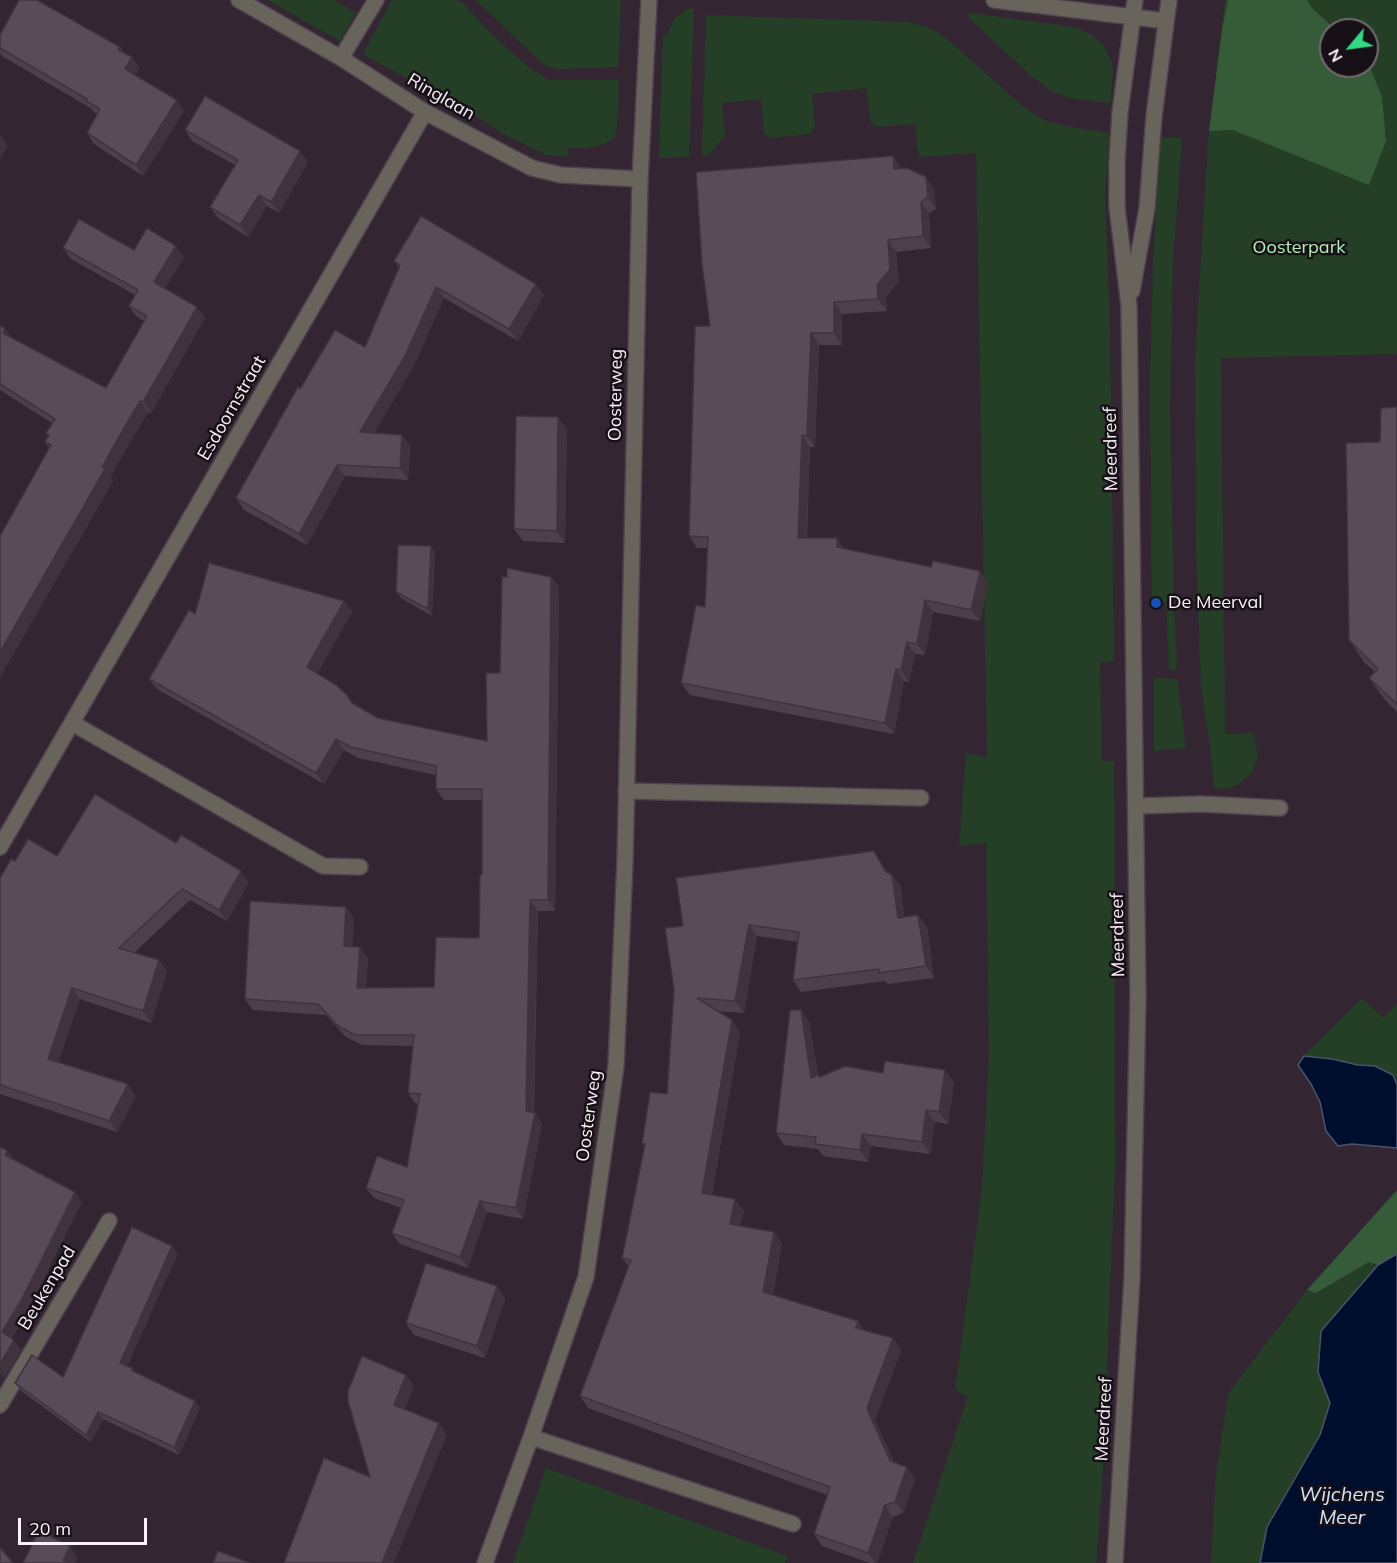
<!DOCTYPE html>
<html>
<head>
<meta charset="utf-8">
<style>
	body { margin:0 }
	#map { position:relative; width:1397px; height:1563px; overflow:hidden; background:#332632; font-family:Mulish,sans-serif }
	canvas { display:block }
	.north { position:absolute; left:1319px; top:18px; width:60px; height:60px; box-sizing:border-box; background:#171117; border:2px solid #726b71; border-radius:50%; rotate:241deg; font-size:16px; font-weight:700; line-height:24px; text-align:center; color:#faf1f9 }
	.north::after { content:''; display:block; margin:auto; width:21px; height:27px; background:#32d882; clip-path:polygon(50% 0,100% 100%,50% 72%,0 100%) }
	.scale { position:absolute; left:18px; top:1518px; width:129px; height:27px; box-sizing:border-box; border:3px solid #faf1f9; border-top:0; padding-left:8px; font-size:18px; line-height:21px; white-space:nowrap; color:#faf1f9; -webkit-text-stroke:4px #171117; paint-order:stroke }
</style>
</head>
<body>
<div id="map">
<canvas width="1397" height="1563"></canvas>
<div class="north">N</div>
<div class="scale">20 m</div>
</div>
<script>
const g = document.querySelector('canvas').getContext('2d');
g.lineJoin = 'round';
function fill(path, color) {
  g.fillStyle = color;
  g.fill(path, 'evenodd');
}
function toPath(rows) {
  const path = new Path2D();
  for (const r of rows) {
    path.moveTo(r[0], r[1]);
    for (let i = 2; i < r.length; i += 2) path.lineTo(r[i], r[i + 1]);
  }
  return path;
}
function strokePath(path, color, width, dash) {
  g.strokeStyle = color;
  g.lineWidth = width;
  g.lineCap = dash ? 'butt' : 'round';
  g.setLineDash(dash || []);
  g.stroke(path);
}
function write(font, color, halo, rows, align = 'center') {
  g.font = font + ' Mulish,sans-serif';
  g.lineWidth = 5;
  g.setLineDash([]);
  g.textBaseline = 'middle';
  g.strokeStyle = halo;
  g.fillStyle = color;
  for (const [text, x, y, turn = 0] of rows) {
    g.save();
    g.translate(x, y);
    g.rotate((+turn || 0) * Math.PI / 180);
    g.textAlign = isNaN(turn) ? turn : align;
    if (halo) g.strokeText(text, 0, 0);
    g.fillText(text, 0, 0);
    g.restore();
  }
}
const green = toPath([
	[268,0,334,0,356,13,340,41],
	[392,0,456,0,464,4,489,32,533,71,550,80,619,80,617,127,614,138,605,144,587,148,568,148,567,157,547,155,507,136,480,119,363,54],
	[476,0,621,0,618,67,560,69,552,68,542,63],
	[1225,0,1397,0,1397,354,1221,358,1225,734,1253,733,1258,754,1252,773,1237,785,1226,789,1214,788,1210,747,1201,687,1196,548,1195,360,1208,142],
	[1331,30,1367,30,1367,66,1331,66],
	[694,8,689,157,659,158,663,35,667,35,675,18,686,10],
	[970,13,1068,26,1080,29,1092,35,1103,45,1112,63,1113,74,1111,103,1070,98,1053,92,1030,75,969,18,968,15],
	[706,15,907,22,925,26,941,34,1026,109,1044,120,1066,126,1109,133,1105,198,1110,326,1114,661,1100,663,1102,761,1114,761,1115,1164,1102,1487,1096,1563,913,1563,968,1396,955,1390,982,1189,989,1053,986,843,959,846,966,753,987,757,976,153,919,157,915,124,877,127,871,123,866,88,812,94,815,127,809,134,771,138,764,133,761,99,722,103,725,136,709,155,702,156],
	[1161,137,1182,138,1173,262,1170,408,1174,603,1177,669,1169,669,1166,602,1152,601,1150,387,1153,262],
	[1154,678,1177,679,1186,748,1154,751],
	[1362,998,1383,1018,1397,1004,1397,1085,1393,1075,1375,1066,1358,1065,1332,1059,1304,1056],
	[1369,1262,1378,1265,1321,1331,1318,1372,1330,1403,1320,1435,1267,1527,1260,1563,1211,1563,1216,1476,1228,1394,1307,1290,1316,1293],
	[546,1468,787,1556,785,1563,513,1563]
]);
const forest = toPath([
	[1228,0,1307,0,1312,8,1336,30,1331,30,1331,66,1367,66,1367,64,1370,67,1382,97,1386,141,1369,185,1233,130,1209,131,1222,30],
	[1397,1190,1397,1254,1378,1265,1369,1262,1316,1293,1307,1290]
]);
const water = toPath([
	[1304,1056,1332,1059,1358,1065,1375,1066,1393,1075,1397,1085,1397,1148,1352,1144,1338,1146,1326,1131,1320,1102,1311,1084,1298,1065,1304,1056],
	[1397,1254,1397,1563,1260,1563,1267,1527,1320,1435,1330,1403,1318,1372,1321,1331,1378,1265,1397,1254]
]);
const service = toPath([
	[1136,806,1202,804,1280,808],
	[0,1405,109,1221]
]);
const minor = toPath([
	[341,58,376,0],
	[72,723,323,866,360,867],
	[626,791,921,798],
	[0,847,425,112],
	[531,1437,793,1524],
	[485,1563,531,1437,586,1277,616,1066,625,861,640,179]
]);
const tertiary = toPath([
	[239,0,341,58,425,112,532,168,561,175,640,179,649,0],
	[994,0,1166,21],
	[1132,291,1147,208,1154,116,1169,0],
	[1115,1563,1132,1278,1138,997,1129,306,1117,207,1117,161,1120,112,1135,0]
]);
const wall = toPath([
	[0,35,120,47,124,53,132,57,139,68,135,75,184,111,143,176,94,144,87,133,97,114,94,112,92,109,2,56,0,53],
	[185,130,308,162,279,213,267,206,248,237,218,218,210,207,235,165,192,141],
	[893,156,901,169,934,189,936,209,929,213,931,248,896,252,899,281,886,297,887,311,842,314,842,345,819,345,815,447,810,447,807,538,837,538,844,549,931,567,980,571,988,583,980,621,933,612,925,655,915,654,909,682,904,681,894,734,690,695,681,683,705,607,707,548,697,548,689,536,710,326],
	[63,248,134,250,184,257,165,288,197,307,205,318,151,413,148,412,132,439,110,477,113,481,0,677,0,536,49,448,45,442,48,436,46,433,52,423,0,390,0,326,11,337,106,388,144,321,137,317,129,306,135,295,71,259],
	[394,261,544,295,518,341,444,298,413,367,374,433,402,435,410,446,408,480,345,476,307,545,244,510,236,498,300,389,365,347,399,268],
	[1397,407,1397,712,1385,700,1369,678,1375,672,1364,662,1349,640,1380,442],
	[567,429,565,543,523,541,514,529],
	[431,546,435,552,432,616,401,598,396,592],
	[551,577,559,587,555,911,538,911,534,1113,542,1124,523,1219,487,1212,468,1268,400,1244,392,1233,401,1208,374,1198,366,1188,407,1167,418,1104,415,1103,408,1093,413,1046,362,1045,346,1037,326,1015,253,1010,245,999,354,918,352,947,368,958,366,988,434,987,479,938,482,875,482,800,444,800,436,789,436,775,358,758,344,750,324,784,157,689,149,679,195,614,344,601,352,612,317,673,353,703,378,718,487,741,500,673],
	[176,843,249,882,227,921,190,900,134,953,159,960,167,972,151,1023,80,999,58,1062,136,1096,117,1132,0,1094,0,878,15,861],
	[874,851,888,873,892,875,901,887,904,917,918,915,927,927,934,978,888,984,885,981,801,992,793,980,798,942,757,936,744,1013,717,1011,740,1032,712,1195,744,1211,740,1226,774,1232,782,1244,773,1295,865,1330,893,1338,901,1350,875,1420,894,1462,915,1479,903,1513,893,1517,877,1563,870,1563,822,1546,814,1534,827,1495,588,1408,580,1396,629,1267,622,1258,645,1147,642,1144,667,1094,683,926],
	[809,1022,818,1075,820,1077,883,1073,954,1082,948,1124,935,1122,930,1154,871,1146,868,1162,823,1156,818,1149,784,1145,776,1133],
	[178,1253,127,1366,132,1368,135,1372,195,1401,200,1408,179,1455,103,1419,91,1442,20,1390,15,1383,63,1377],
	[497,1286,505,1299,485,1358,414,1335,406,1323]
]);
const shadedWall = toPath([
	[132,57,139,68,133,80,125,69],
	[177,100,184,111,143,176,136,165],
	[0,135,8,146,0,159],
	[300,151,308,162,279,213,271,202],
	[893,156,901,167,902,181,894,169],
	[926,177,934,189,936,209,928,197],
	[259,195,267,206,248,237,240,225],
	[921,202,929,213,931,248,923,236],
	[888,240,896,252,899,281,886,297,887,311,878,299,877,285],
	[176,246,184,257,162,293,154,282],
	[536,284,544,295,518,341,509,329],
	[436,287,444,298,413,367,368,444,360,432],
	[834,302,842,314,842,345,834,333],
	[197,307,205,318,151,413,143,402],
	[5,328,13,340,3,333],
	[811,333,819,345,815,447,807,436],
	[140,401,148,412,110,477,113,481,0,677,0,652,102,467],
	[558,417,567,429,565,543,557,531],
	[402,435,410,446,408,480,400,468],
	[802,435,810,447,806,549,798,538],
	[337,465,345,476,307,545,299,534],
	[837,538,845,550,837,547],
	[431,546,435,552,432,616,428,609],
	[980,571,988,583,980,621,971,610],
	[551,577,559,587,555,911,548,900],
	[925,600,933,612,925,655,917,644],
	[344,601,352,612,315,678,307,667],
	[907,642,915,654,909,682,901,670],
	[896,669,904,681,894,734,885,723],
	[336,739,344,750,324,784,316,773],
	[874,851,882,863,893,883,892,875,901,887,906,930,898,918,885,871],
	[241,871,249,882,227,921,219,910],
	[530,900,538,911,533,1121,535,1113,542,1124,523,1219,516,1208,526,1111],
	[346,907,354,918,352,957,344,946],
	[918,915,927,927,934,978,926,966],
	[749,925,757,936,744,1013,735,1001],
	[360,947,368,958,365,998,357,988],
	[159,960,167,972,151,1023,143,1011],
	[72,988,80,999,56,1070,48,1059],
	[801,1010,809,1022,820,1090,811,1078],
	[732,1020,740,1032,710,1204,702,1193],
	[945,1070,954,1082,948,1124,939,1112],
	[128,1084,136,1096,117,1132,109,1121],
	[926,1110,935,1122,930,1154,922,1142],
	[862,1134,871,1146,868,1162,860,1150],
	[8,1151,15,1161,5,1155],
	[75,1192,82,1202,29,1309,10,1342,2,1332],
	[735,1199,744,1211,738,1236,730,1224],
	[480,1201,487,1212,468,1268,460,1257],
	[774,1232,782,1244,771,1304,763,1292],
	[172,1246,178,1253,125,1370,120,1363],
	[497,1286,505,1299,485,1358,477,1346],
	[858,1321,866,1332,856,1328],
	[893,1338,901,1350,875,1420,898,1472,890,1461,867,1408],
	[14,1340,21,1350,4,1379,0,1373,0,1364],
	[406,1375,414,1386,402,1417,394,1405],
	[195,1401,200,1408,179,1455,174,1447],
	[98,1412,103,1419,91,1442,86,1435],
	[439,1423,447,1435,394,1563,382,1563],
	[907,1467,915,1479,903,1513,895,1502],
	[885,1505,893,1517,877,1563,875,1563,868,1553],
	[70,1546,78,1558,75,1563,65,1563,63,1560]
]);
const building = toPath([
	[19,0,37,0,120,47,118,50,132,57,125,69,177,100,136,165,87,133,100,109,86,101,87,99,0,48,0,35,19,0],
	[205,96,300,151,271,202,259,195,240,225,210,207,238,160,185,130,205,96],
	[893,156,894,169,907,168,926,177,928,197,921,202,923,236,888,240,890,269,877,285,878,299,834,302,834,333,811,333,807,436,802,435,798,538,837,538,837,547,931,567,933,561,980,571,971,610,925,600,917,644,907,642,901,670,896,669,885,723,681,683,696,605,705,607,708,537,689,536,695,326,710,326,702,264,696,172,893,156],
	[421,216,536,284,509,329,436,287,405,356,360,432,402,435,400,468,337,465,299,534,236,498,298,387,300,389,335,330,365,347,400,265,394,261,421,216],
	[79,219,134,250,147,228,176,246,154,282,197,307,143,402,140,401,124,428,102,467,105,469,0,652,0,536,51,445,45,442,49,435,46,433,55,419,0,384,0,326,5,328,3,333,106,388,147,316,129,306,138,290,63,248,79,219],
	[1397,407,1397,704,1369,678,1378,669,1349,640,1346,443,1380,442,1381,408,1397,407],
	[516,416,558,417,557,531,514,529,516,416],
	[398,545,431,546,428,609,396,592,398,545],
	[209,563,344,601,307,667,336,685,347,695,352,703,378,718,487,741,486,673,500,673,502,577,507,577,507,568,551,577,548,900,530,900,526,1111,535,1113,516,1208,480,1201,460,1257,392,1233,404,1200,366,1188,377,1156,407,1167,420,1094,408,1093,414,1035,355,1035,338,1026,318,1004,245,999,250,901,346,907,344,946,360,947,357,988,434,987,436,937,479,938,480,875,482,875,482,789,436,789,436,766,351,747,336,739,316,773,149,679,189,610,195,614,209,563],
	[95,794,176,843,181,835,241,871,219,910,182,889,119,948,159,960,143,1011,72,988,48,1059,128,1084,109,1121,0,1085,0,878,11,859,15,861,28,839,57,856,95,794],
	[874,851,885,871,892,875,898,918,918,915,926,966,879,973,879,969,793,980,799,932,749,925,735,1001,697,998,732,1020,702,1193,735,1199,730,1224,774,1232,763,1292,858,1321,856,1328,893,1338,867,1408,890,1461,907,1467,895,1502,885,1505,868,1553,814,1534,830,1487,580,1396,631,1260,622,1258,645,1144,642,1144,650,1092,667,1094,674,990,665,928,683,926,676,878,874,851],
	[790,1010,801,1010,811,1078,818,1075,820,1077,845,1066,883,1073,885,1061,945,1070,939,1112,926,1110,922,1142,862,1134,860,1150,815,1144,816,1137,776,1133,790,1010],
	[0,1147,8,1151,5,1155,75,1192,22,1299,2,1332,14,1340,0,1364,0,1147],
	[132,1227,172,1246,120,1363,132,1368,131,1370,195,1401,174,1447,98,1412,86,1435,15,1383,32,1355,63,1377,132,1227],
	[426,1263,497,1286,477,1346,406,1323,426,1263],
	[362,1356,406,1375,394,1405,439,1423,382,1563,284,1563,324,1458,370,1477,348,1401,348,1391,362,1356],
	[39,1531,70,1546,63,1560,69,1563,23,1563,39,1531],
	[0,1547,13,1563,0,1563,0,1547],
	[218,1551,250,1563,213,1563,218,1551]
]);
const markers = [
	[1156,603,6,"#1a4fb4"]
];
const streetNames = [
	["Ringlaan",441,97,30],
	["Oosterweg",616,395,-89],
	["Esdoornstraat",232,408,-60],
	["Meerdreef",1111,449,-91],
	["Meerdreef",1118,935,-91],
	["Oosterweg",589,1116,-82],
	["Beukenpad",47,1288,-59],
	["Meerdreef",1104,1419,-87]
];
const parkNames = [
	["Oosterpark",1299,248]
];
const poiNames = [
	["De Meerval",1168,603]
];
const waterNames = [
	["Wijchens",1342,1495],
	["Meer",1342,1518]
];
fill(green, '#243f26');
fill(forest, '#355b39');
fill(water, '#000e2e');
strokePath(water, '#4b526b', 1.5);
strokePath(service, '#4f424e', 18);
strokePath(minor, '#4f424e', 18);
strokePath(tertiary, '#4f424e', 18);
strokePath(service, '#68645c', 15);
strokePath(minor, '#68645c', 15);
strokePath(tertiary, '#68645c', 15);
fill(wall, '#4d404c');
fill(shadedWall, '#3f343e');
fill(building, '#5a4b58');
strokePath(building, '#3f343e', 1.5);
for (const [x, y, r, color] of markers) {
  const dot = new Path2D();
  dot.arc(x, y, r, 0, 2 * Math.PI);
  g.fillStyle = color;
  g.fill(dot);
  strokePath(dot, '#171117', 2);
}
write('18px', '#faf1f9', '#171117', streetNames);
write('18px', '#b0efb5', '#171117', parkNames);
write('18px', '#faf1f9', '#171117', poiNames, 'left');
write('italic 20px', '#d1e4fe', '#171117', waterNames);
</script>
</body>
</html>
